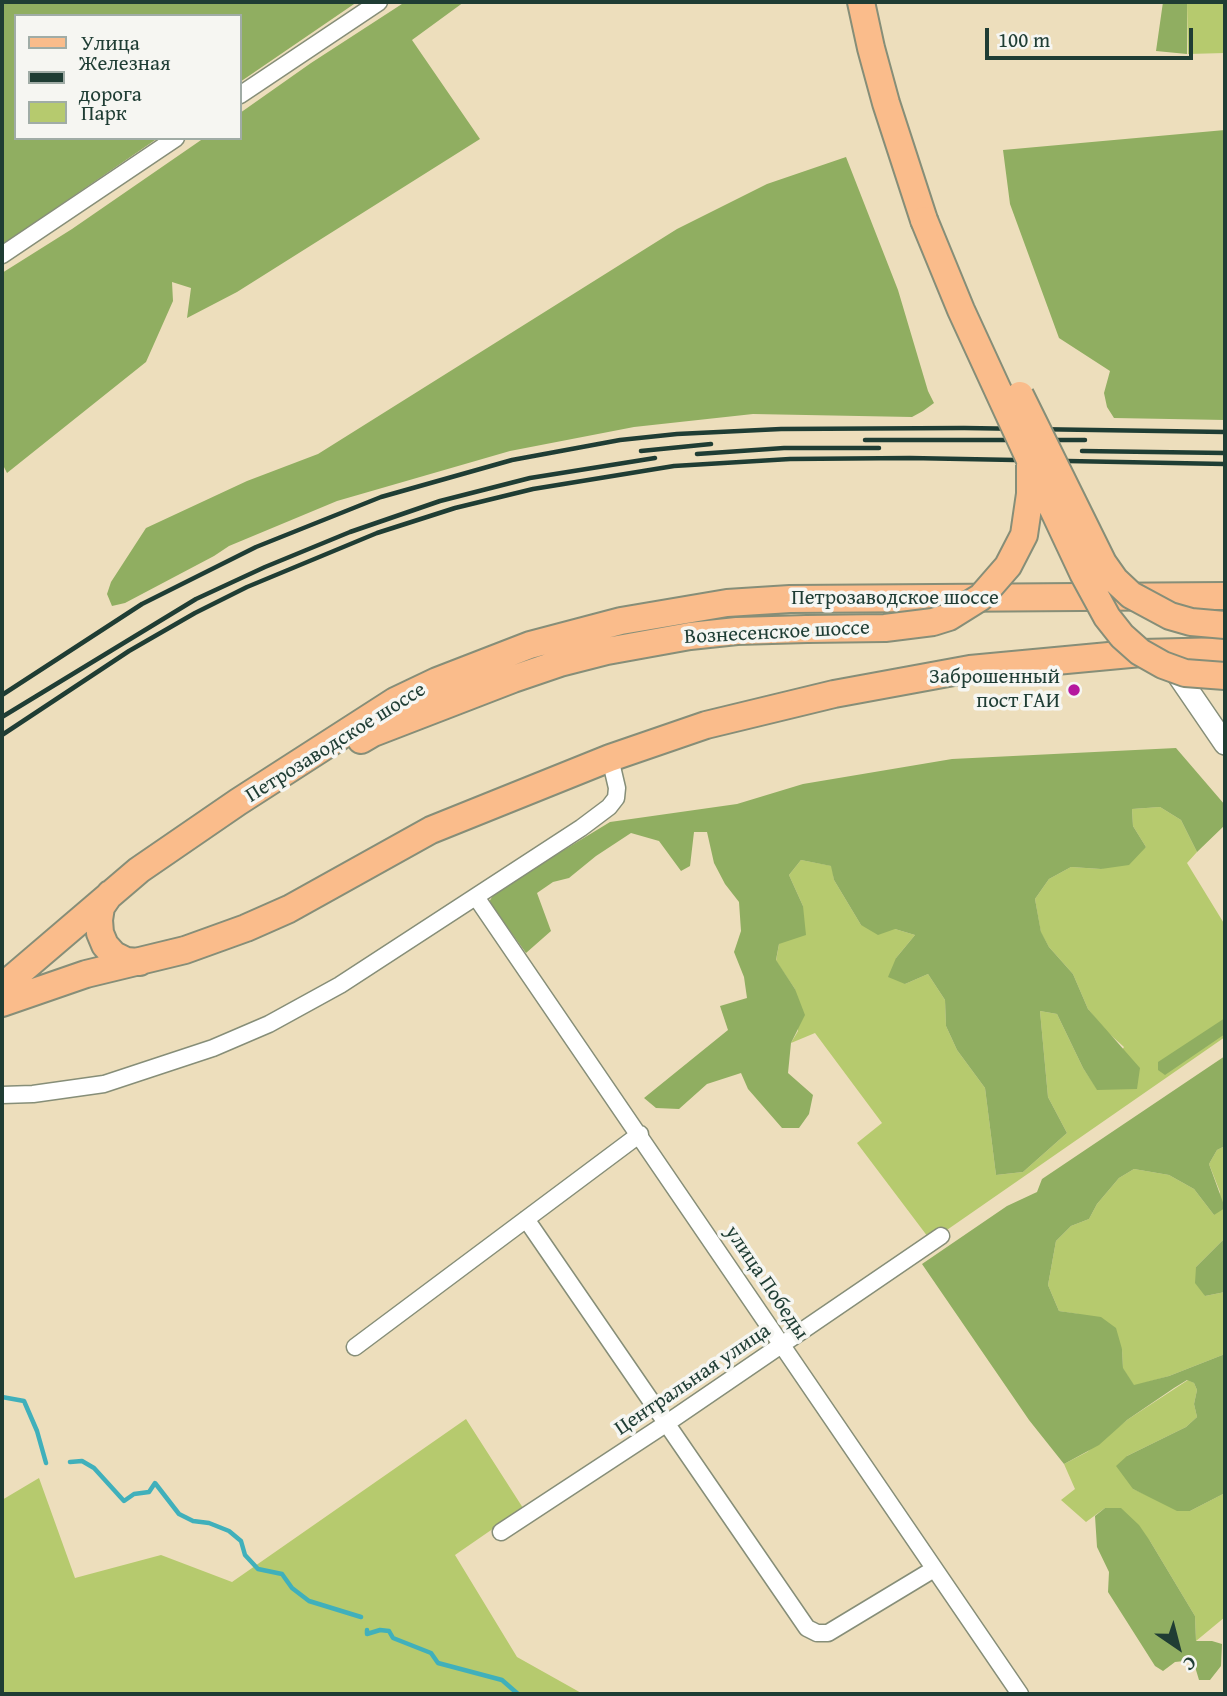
<!DOCTYPE html>
<html>
<head>
<meta charset="utf-8">
<style>
	body { margin:0 }
	#map { position:relative; width:1227px; height:1696px; overflow:hidden; background:#eddebc; font-family:"Gentium Book Plus",serif }
	canvas { display:block }
	.frame { position:absolute; inset:0; border:4px solid #1f3d34; pointer-events:none }
	.legend { position:absolute; left:14px; top:14px; width:228px; height:126px; box-sizing:border-box; background:#f6f6f2; border:2px solid #a0aca6; margin:0; padding:9px 12px; list-style:none; font-size:21px; color:#1f3d34 }
	.legend li { display:flex; align-items:center; gap:14px; height:35px }
	.legend b { width:35px; border:2px solid #a0aca6 }
	.north { position:absolute; left:1143px; top:1612px; width:70px; height:70px; -webkit-text-stroke:5px #f6f6f2; paint-order:stroke; rotate:145deg; font-size:19px; font-weight:700; line-height:28px; text-align:center; color:#1f3d34 }
	.north::after { content:''; display:block; margin:auto; width:24px; height:32px; background:#1f3d34; clip-path:polygon(50% 0,100% 100%,50% 72%,0 100%) }
	.scale { position:absolute; left:985px; top:28px; width:208px; height:32px; box-sizing:border-box; border:4px solid #1f3d34; border-top:0; padding-left:9px; font-size:21px; line-height:24px; white-space:nowrap; color:#1f3d34; -webkit-text-stroke:5px #f6f6f2; paint-order:stroke }
</style>
</head>
<body>
<div id="map">
<canvas width="1227" height="1696"></canvas>
<div class="frame"></div>
<ul class="legend">
<li><b style="height:9px;background:#fabc8b"></b>Улица</li>
<li><b style="height:9px;background:#1f3d34"></b>Железная дорога</li>
<li><b style="height:19px;background:#b6ca6e"></b>Парк</li>
</ul>
<div class="north">С</div>
<div class="scale">100 m</div>
</div>
<script>
const g = document.querySelector('canvas').getContext('2d');
g.lineJoin = 'round';
function fill(path, color) {
  g.fillStyle = color;
  g.fill(path, 'evenodd');
}
function toPath(rows) {
  const path = new Path2D();
  for (const r of rows) {
    path.moveTo(r[0], r[1]);
    for (let i = 2; i < r.length; i += 2) path.lineTo(r[i], r[i + 1]);
  }
  return path;
}
function strokePath(path, color, width, dash) {
  g.strokeStyle = color;
  g.lineWidth = width;
  g.lineCap = dash ? 'butt' : 'round';
  g.setLineDash(dash || []);
  g.stroke(path);
}
function write(font, color, halo, rows, align = 'center') {
  g.font = font + ' "Gentium Book Plus",serif';
  g.lineWidth = 7;
  g.setLineDash([]);
  g.textBaseline = 'middle';
  g.strokeStyle = halo;
  g.fillStyle = color;
  for (const [text, x, y, turn = 0] of rows) {
    g.save();
    g.translate(x, y);
    g.rotate((+turn || 0) * Math.PI / 180);
    g.textAlign = isNaN(turn) ? turn : align;
    if (halo) g.strokeText(text, 0, 0);
    g.fillText(text, 0, 0);
    g.restore();
  }
}
const green = toPath([
	[1187,2,1225,2,1225,53,1188,54],
	[1160,807,1181,820,1197,852,1187,863,1225,925,1225,1037,931,1241,857,1143,882,1123,815,1033,791,1043,798,1031,795,989,776,961,779,944,803,906,789,875,801,860,832,866,834,880,861,925,895,929,915,935,896,958,905,984,928,974,945,1000,946,1026,957,1050,985,1088,996,1175,1023,1172,1067,1133,1048,1097,1040,1011,1057,1014,1083,1068,1097,1089,1124,1047,1105,1030,1088,1009,1073,974,1049,947,1041,933,1035,899,1049,879,1071,867,1101,869,1146,847,1133,826,1132,809],
	[1225,1146,1225,1238,1196,1267,1205,1296,1225,1292,1225,1354,1169,1376,1134,1386,1123,1369,1122,1349,1078,1314,1059,1311,1048,1285,1056,1241,1071,1226,1089,1219,1097,1204,1119,1178,1134,1169,1169,1175,1194,1189,1214,1215,1220,1192,1209,1164,1217,1150],
	[1188,1380,1194,1383,1197,1390,1194,1404,1197,1417,1186,1427,1127,1456,1133,1489,1156,1499,1190,1511,1225,1493,1225,1617,1196,1641,1195,1616,1150,1541,1105,1508,1086,1522,1061,1500,1075,1489,1064,1464,1087,1452,1127,1420],
	[466,1419,523,1508,455,1555,517,1657,583,1694,2,1694,2,1500,39,1478,75,1578,161,1555,232,1582]
]);
const forest = toPath([
	[2,2,357,2,240,82,240,16,16,16,16,138,158,138,2,245],
	[405,2,464,2,412,40,480,139,237,292,187,318,191,288,172,282,173,301,146,362,7,473,2,463,2,273,72,229,204,138,240,138,240,113,311,63],
	[1163,2,1187,2,1187,54,1156,51],
	[1225,130,1225,420,1114,418,1107,407,1104,393,1110,371,1059,338,1010,204,1003,150],
	[846,157,898,290,928,391,934,403,923,411,912,417,753,414,634,427,510,451,337,501,229,546,214,556,125,603,112,606,107,594,111,582,146,528,247,481,318,454,677,229,767,184],
	[1176,748,1225,805,1225,825,1197,852,1181,820,1160,807,1132,809,1133,826,1146,847,1129,865,1101,869,1071,867,1049,879,1035,899,1041,932,1049,947,1073,974,1088,1009,1140,1068,1137,1089,1097,1090,1083,1068,1057,1014,1040,1011,1048,1097,1067,1133,1023,1172,996,1175,985,1088,957,1050,946,1026,945,1000,928,974,905,984,888,977,896,958,915,935,895,929,878,935,861,925,834,880,831,866,801,860,789,875,803,906,806,935,779,944,776,960,795,989,805,1015,791,1043,788,1073,813,1095,809,1114,799,1128,782,1128,748,1089,741,1073,707,1084,679,1109,656,1108,644,1098,728,1030,720,1006,747,998,744,977,734,952,741,931,739,902,725,884,714,863,707,832,694,832,690,866,681,871,659,841,631,833,596,856,569,878,553,882,537,893,551,931,526,953,489,902,495,892,610,822,737,804,803,784,952,759],
	[1225,1018,1225,1034,1165,1075,1158,1070,1158,1062],
	[1225,1056,1225,1146,1217,1150,1209,1164,1225,1208,1214,1215,1194,1189,1169,1175,1134,1169,1119,1178,1097,1204,1089,1219,1071,1226,1056,1241,1048,1285,1059,1311,1101,1317,1116,1328,1122,1349,1123,1368,1134,1385,1169,1376,1225,1354,1225,1493,1190,1511,1177,1511,1133,1489,1116,1466,1127,1456,1186,1427,1197,1417,1194,1404,1197,1390,1194,1383,1187,1380,1174,1388,1127,1420,1099,1445,1064,1464,1029,1420,922,1264,1007,1206,1037,1192,1042,1179],
	[1225,1238,1225,1292,1205,1296,1195,1283,1196,1267],
	[1105,1508,1121,1508,1139,1525,1150,1541,1195,1616,1196,1641,1212,1641,1222,1644,1221,1666,1210,1680,1199,1680,1193,1660,1175,1662,1163,1671,1155,1666,1108,1592,1109,1572,1097,1547,1095,1516]
]);
const stream = toPath([
	[2,1397,24,1401,37,1431,46,1463],
	[70,1462,82,1461,94,1468,124,1501,134,1494,149,1492,155,1483,179,1514,193,1521,209,1523,229,1531,241,1541,245,1555,258,1569,282,1574,292,1588,309,1601,361,1617],
	[367,1630,367,1634,380,1630,389,1631,393,1638,431,1653,438,1663,502,1680,518,1694]
]);
const minor = toPath([
	[240,95,379,2],
	[2,255,176,138],
	[476,897,1020,1694],
	[2,1095,33,1094,104,1084,213,1048,269,1024,340,985,581,828,609,807,616,798,617,788,610,758],
	[526,1219,807,1628,817,1633,828,1633,934,1569],
	[355,1347,640,1134],
	[501,1532,667,1423,941,1236]
]);
const tertiary = toPath([
	[1171,665,1225,744]
]);
const primary = toPath([
	[861,2,871,48,886,103,924,220],
	[361,740,373,733,513,679,560,663,607,651,690,636,737,631,807,629],
	[110,894,101,907,99,920,100,933,105,945,114,955,126,961,140,962],
	[2,987,139,870,238,802,395,701,437,681,530,645,621,621,727,603,790,599,1225,596],
	[2,1003,86,974,185,950,246,928,289,909,431,830,610,758,706,725,834,694,970,669,1141,653,1225,651]
]);
const rail = toPath([
	[865,440,1085,440],
	[641,451,711,444],
	[1082,451,1225,453],
	[697,454,784,448,879,448],
	[2,695,142,604,256,547,381,497,512,460,620,440,677,434,781,429,964,428,1225,432],
	[2,717,196,599,265,567,350,532,440,501,530,478,655,458],
	[2,735,129,651,195,613,247,587,377,533,455,508,533,489,674,466,790,459,910,458,1225,464]
]);
const primaryBridge = toPath([
	[924,220,961,310,1030,460,1083,573,1107,617,1122,636,1140,652,1163,665,1185,673,1225,676],
	[1020,395,1103,563,1115,580,1131,595,1170,616,1191,622,1225,625],
	[807,629,885,628,933,622,949,617,981,597,1008,566,1024,535,1030,494,1030,465]
]);
const markers = [
	[1074,690,7,"#b5179e"]
];
const streetNames = [
	["Петрозаводское шоссе",895,599],
	["Вознесенское шоссе",777,633,-3],
	["Петрозаводское шоссе",336,743,-32],
	["улица Победы",766,1283,56],
	["Центральная улица",693,1380,-34]
];
const poiNames = [
	["Заброшенный",1060,678],
	["пост ГАИ",1060,702]
];
fill(green, '#b6ca6e');
fill(forest, '#90ae61');
strokePath(stream, '#40b0bb', 4.5);
strokePath(minor, '#868e78', 19);
strokePath(tertiary, '#868e78', 24);
strokePath(primary, '#868e78', 30);
strokePath(minor, '#fff', 16);
strokePath(tertiary, '#fff', 21);
strokePath(primary, '#fabc8b', 26);
strokePath(rail, '#1f3d34', 4.5);
strokePath(primaryBridge, '#868e78', 30, []);
strokePath(primaryBridge, '#fabc8b', 26);
for (const [x, y, r, color] of markers) {
  const dot = new Path2D();
  dot.arc(x, y, r, 0, 2 * Math.PI);
  g.fillStyle = color;
  g.fill(dot);
  strokePath(dot, '#f6f6f2', 2.5);
}
write('21px', '#1f3d34', '#f6f6f2', streetNames);
write('21px', '#1f3d34', '#f6f6f2', poiNames, 'right');
</script>
</body>
</html>
